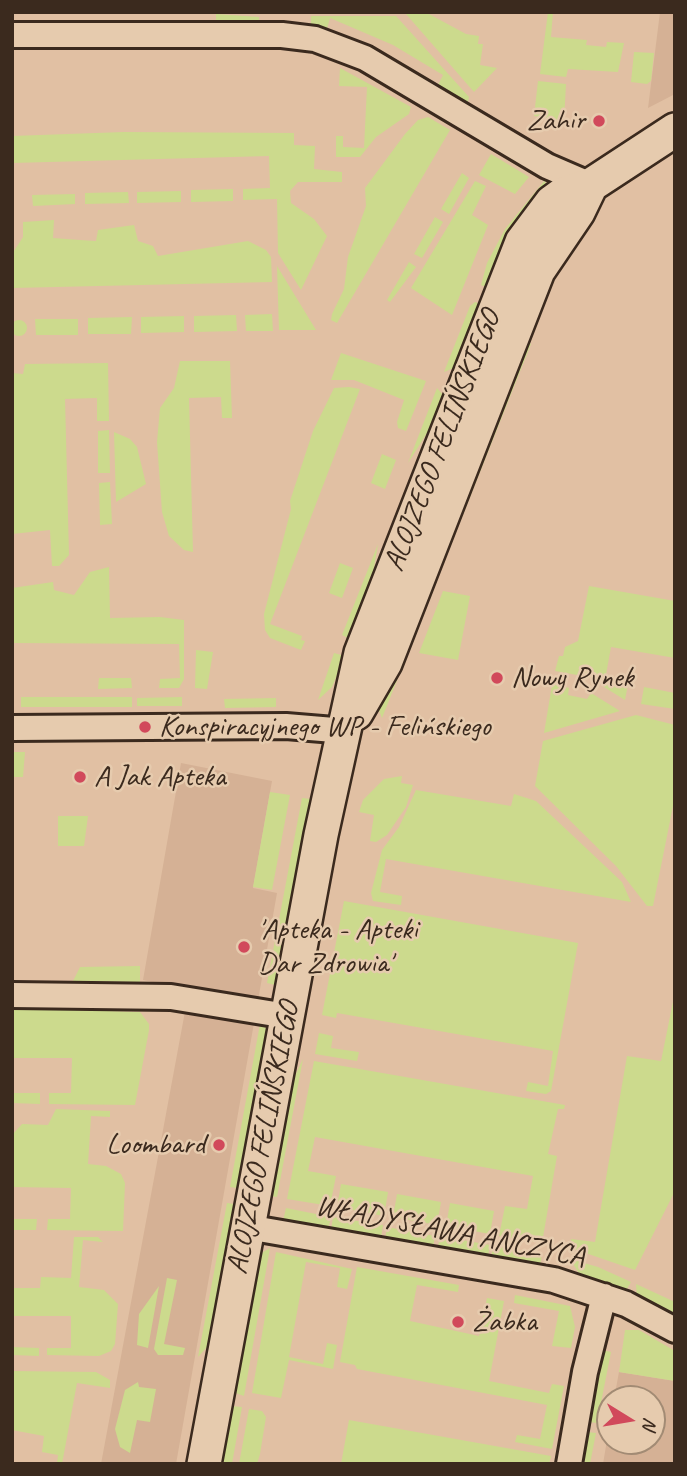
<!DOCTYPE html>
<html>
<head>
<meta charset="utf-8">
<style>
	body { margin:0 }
	#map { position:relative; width:687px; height:1476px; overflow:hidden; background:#e1c0a3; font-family:Caveat,sans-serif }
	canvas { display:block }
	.frame { position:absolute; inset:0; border:14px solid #3b2a1e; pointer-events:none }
	.north { position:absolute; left:596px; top:1385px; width:70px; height:70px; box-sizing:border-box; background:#e6cbae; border:2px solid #a28b74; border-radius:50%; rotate:101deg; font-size:19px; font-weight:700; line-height:28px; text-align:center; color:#3b2a1e }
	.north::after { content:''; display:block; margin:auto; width:24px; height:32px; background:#d1495b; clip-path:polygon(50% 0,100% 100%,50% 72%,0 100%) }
</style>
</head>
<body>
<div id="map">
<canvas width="687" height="1476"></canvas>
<div class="frame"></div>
<div class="north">N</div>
</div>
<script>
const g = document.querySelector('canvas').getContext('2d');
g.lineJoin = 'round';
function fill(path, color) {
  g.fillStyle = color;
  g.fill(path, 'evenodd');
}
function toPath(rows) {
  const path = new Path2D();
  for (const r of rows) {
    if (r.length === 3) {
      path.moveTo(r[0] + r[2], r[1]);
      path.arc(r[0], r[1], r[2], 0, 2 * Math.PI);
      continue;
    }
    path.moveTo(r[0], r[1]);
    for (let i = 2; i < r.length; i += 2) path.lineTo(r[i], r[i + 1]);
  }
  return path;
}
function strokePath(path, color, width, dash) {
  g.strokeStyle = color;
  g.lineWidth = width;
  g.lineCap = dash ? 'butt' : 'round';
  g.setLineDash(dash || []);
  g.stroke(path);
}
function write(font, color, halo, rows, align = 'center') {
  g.font = font + ' Caveat,sans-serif';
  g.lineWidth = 5;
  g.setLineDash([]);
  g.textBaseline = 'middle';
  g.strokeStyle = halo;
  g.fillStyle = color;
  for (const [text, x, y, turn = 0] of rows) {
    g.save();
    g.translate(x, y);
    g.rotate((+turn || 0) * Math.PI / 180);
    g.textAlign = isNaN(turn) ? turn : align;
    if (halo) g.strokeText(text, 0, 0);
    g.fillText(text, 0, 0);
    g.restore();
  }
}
const built = toPath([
	[660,12,675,12,675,94,648,108],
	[181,763,272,781,253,888,277,893,176,1464,101,1464,189,990,143,980],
	[619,1372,675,1381,675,1464,603,1464,610,1422,610,1441,652,1441,652,1399,614,1399]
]);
const green = toPath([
	[548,12,553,12,551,37,587,40,586,45,606,47,607,42,624,43,618,72,568,69,566,77,540,74],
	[216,14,259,17,259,28,216,28],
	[406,14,429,14,466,34,479,36,478,44,483,44,480,65,497,68,474,92],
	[311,16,396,16,469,97,467,106,436,89,443,75,393,45,330,18,326,32,311,29],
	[634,52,654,53,651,81,647,84,631,82],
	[340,68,411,107,409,114,376,137,360,157,336,157,336,136,343,136,343,147,364,148,367,87,339,86],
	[538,81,566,84,564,121,534,116],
	[428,117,450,130,337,323,331,320,332,314,344,289,348,257,366,206,365,188,405,134,418,120],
	[124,132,294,133,294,145,315,146,314,169,342,172,342,182,298,182,290,191,291,203,314,219,327,236,301,290,278,253,277,199,243,200,243,189,270,188,269,156,12,163,12,136],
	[491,154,529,177,515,194,479,175],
	[462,173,469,178,449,214,441,209],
	[545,180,546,187,488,288,481,285,487,263,505,229],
	[475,181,486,186,472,215,488,225,452,315,411,288],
	[233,189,233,201,191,202,191,190],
	[181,191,181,202,137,203,137,192],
	[128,192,129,203,85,204,85,193],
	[75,194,75,204,33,206,32,195],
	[435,217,443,222,422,258,414,254],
	[54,220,53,238,80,240,96,241,98,230,134,225,138,241,153,246,158,256,248,241,266,250,271,257,272,282,12,288,12,254,23,237,23,222],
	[409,262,416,267,390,302,387,300],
	[277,266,316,330,279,330],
	[475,302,481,304,456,367,444,372,470,306],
	[272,314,273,331,246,331,245,315],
	[236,315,237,331,194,332,194,316],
	[184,316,184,332,141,333,141,317],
	[132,317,131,334,88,334,88,318],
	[35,319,78,319,78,335,36,335],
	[19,328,8],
	[525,341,531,344,462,517,457,515],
	[341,353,426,381,406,431,398,428,397,422,404,400,354,380,331,380],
	[180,361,230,361,232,418,222,418,221,397,189,398,193,552,184,550,169,536,162,512,157,442,160,408,174,388],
	[108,363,109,421,97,421,97,398,65,399,69,555,59,566,52,566,50,530,12,534,12,373,23,374,25,364],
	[349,387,360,389,270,624,302,636,301,640,305,641,301,650,270,638,265,630,264,614,291,509,290,501,313,431,334,388],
	[437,388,444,396,439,414,408,463],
	[109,430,110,473,98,473,98,431],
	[114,432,130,439,137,447,146,484,116,502],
	[382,454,396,460,385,489,371,483],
	[110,482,112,524,100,525,99,483],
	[378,544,371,585,352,640,342,635],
	[340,563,353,568,342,598,329,593],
	[109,567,110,618,160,617,184,620,184,679,179,688,159,688,160,679,180,678,179,644,12,643,12,588,53,582,54,590,74,595,90,572],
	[589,586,675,601,675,658,611,647,605,680,628,684,625,700,604,687,599,679,555,671,559,656,563,656,565,647,578,641],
	[443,591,470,596,458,660,419,653],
	[196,650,213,652,207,689,195,688],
	[334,653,345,656,332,687,318,700],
	[391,675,398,678,382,718,378,708],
	[99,678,131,678,132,688,98,689],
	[556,684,569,688,568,695,587,699,591,693,620,711,544,733,552,685],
	[644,687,675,693,675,709,641,704],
	[21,697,132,697,132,707,21,707],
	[182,697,182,706,137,706,137,698],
	[276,698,276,707,225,708,224,699],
	[636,715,675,725,675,796,653,906,647,906,616,866,535,786,543,741],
	[12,752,25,752,23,777,12,777],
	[402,776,401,783,413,785,406,807,387,835,376,842,370,841,374,815,359,812,363,800,384,779],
	[416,790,511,806,514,794,536,801,622,882,631,902,386,859,380,892,402,896,401,905,373,901,371,893,382,850,399,827],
	[270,792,290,795,272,890,253,887],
	[302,798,311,799,275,985,267,983],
	[58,816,88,816,84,846,58,846],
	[344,901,578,943,551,1091,546,1094,526,1091,528,1082,548,1086,553,1051,337,1013,336,1018,322,1015],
	[140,966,140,982,73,981,80,967],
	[675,992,675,1191,635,1270,571,1248,571,1239,595,1242,627,1056,661,1061],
	[12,1008,140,1012,149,1024,149,1030,135,1105,49,1104,49,1093,71,1093,72,1058,12,1058],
	[260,1024,266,1028,266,1035,237,1188,230,1187],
	[319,1033,333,1036,331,1048,359,1052,357,1061,315,1054],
	[303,1059,277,1197,270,1196,291,1084],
	[314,1061,565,1105,564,1109,558,1109,548,1154,557,1156,542,1243,499,1236,505,1206,527,1209,533,1176,315,1137,308,1171,336,1176,330,1206,287,1199],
	[12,1093,40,1093,40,1104,12,1103],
	[56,1109,110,1111,110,1117,91,1116,88,1164,106,1166,121,1174,125,1183,123,1231,47,1230,48,1219,70,1219,71,1188,12,1187,12,1135,22,1124,48,1125],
	[341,1184,388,1192,384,1216,337,1207],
	[397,1194,441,1202,437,1225,393,1217],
	[227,1203,234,1204,207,1347,198,1357],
	[450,1203,494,1211,490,1234,446,1226],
	[286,1208,331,1217,328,1230,283,1221],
	[333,1217,383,1225,381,1238,331,1230],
	[12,1219,37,1219,36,1230,12,1230],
	[387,1227,435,1236,433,1247,385,1239],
	[440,1236,490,1245,488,1256,438,1247],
	[74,1237,98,1237,103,1242,83,1240,79,1287,104,1290,118,1304,115,1344,111,1351,99,1356,47,1355,47,1348,71,1348,71,1316,12,1316,12,1288,40,1288,41,1277,71,1278],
	[493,1246,542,1254,540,1266,491,1258],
	[270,1248,244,1396,233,1392,258,1261,263,1252],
	[276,1252,352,1269,347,1289,337,1287,340,1268,306,1262,289,1357,323,1364,327,1343,337,1345,333,1369,289,1360,281,1398,252,1393],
	[570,1259,598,1267,631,1282,624,1294,580,1275],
	[357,1267,459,1285,458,1292,417,1285,410,1321,479,1336,487,1298,504,1301,489,1381,549,1393,552,1384,564,1386,552,1449,515,1442,517,1435,540,1439,547,1405,357,1369,355,1365,340,1362],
	[167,1278,177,1280,164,1344,185,1348,183,1355,158,1355,154,1349],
	[636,1284,675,1302,675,1318,637,1298],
	[159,1286,148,1348,137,1345,139,1314],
	[515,1295,570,1306,575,1327,571,1348,552,1346,559,1311,514,1303],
	[625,1330,639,1330,675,1351,675,1381,619,1372],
	[12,1347,39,1348,39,1356,12,1355],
	[602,1350,611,1352,597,1423,589,1422],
	[12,1371,96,1372,110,1380,110,1388,77,1383,62,1464,57,1464,58,1455,42,1452,44,1436,12,1430],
	[138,1382,139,1387,156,1389,150,1422,137,1420,130,1453,120,1447,115,1429,125,1390],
	[231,1406,242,1407,232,1464,219,1464],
	[249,1409,262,1411,266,1417,260,1454,257,1464,239,1464],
	[349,1420,551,1456,549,1464,341,1464],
	[587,1432,596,1433,590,1464,581,1464]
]);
const street = toPath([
	[12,35,282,35,315,39,365,58,547,166,591,185],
	[12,728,286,726,346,731],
	[12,995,171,997,287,1016],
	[247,1227,554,1280,626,1304,675,1330],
	[569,1464,585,1372,604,1296]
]);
const secondary = toPath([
	[356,713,385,663,538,271,578,212,591,185],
	[204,1464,321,835,361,653,522,242,552,202,563,194,591,185,675,130]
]);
const markers = [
	[599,121,7,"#d1495b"],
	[497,678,7,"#d1495b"],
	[145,727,7,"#d1495b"],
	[80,777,7,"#d1495b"],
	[244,947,7,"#d1495b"],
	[219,1145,7,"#d1495b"],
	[458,1322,7,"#d1495b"]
];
const poiNames = [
	["Zahir",585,121,"right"],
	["Nowy Rynek",511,678],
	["Konspiracyjnego WP - Felińskiego",159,727],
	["A Jak Apteka",94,777],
	["'Apteka - Apteki",258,930],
	["Dar Zdrowia'",258,964],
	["Loombard",205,1145,"right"],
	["Żabka",472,1322]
];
const streetNames = [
	["ALOJZEGO FELIŃSKIEGO",443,441,-69],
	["ALOJZEGO FELIŃSKIEGO",264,1138,-79],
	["WŁADYSŁAWA ANCZYCA",450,1232,11]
];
fill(built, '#d5b195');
fill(green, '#ccda8d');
strokePath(street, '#3b2a1e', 30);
strokePath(secondary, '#3b2a1e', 38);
strokePath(street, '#e6cbae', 24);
strokePath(secondary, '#e6cbae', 33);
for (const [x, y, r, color] of markers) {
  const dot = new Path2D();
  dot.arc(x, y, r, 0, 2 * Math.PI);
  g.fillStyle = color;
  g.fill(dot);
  strokePath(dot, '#e6cbae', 2.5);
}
write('30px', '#3b2a1e', '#e6cbae', poiNames, 'left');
write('30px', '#3b2a1e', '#e6cbae', streetNames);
</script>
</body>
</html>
